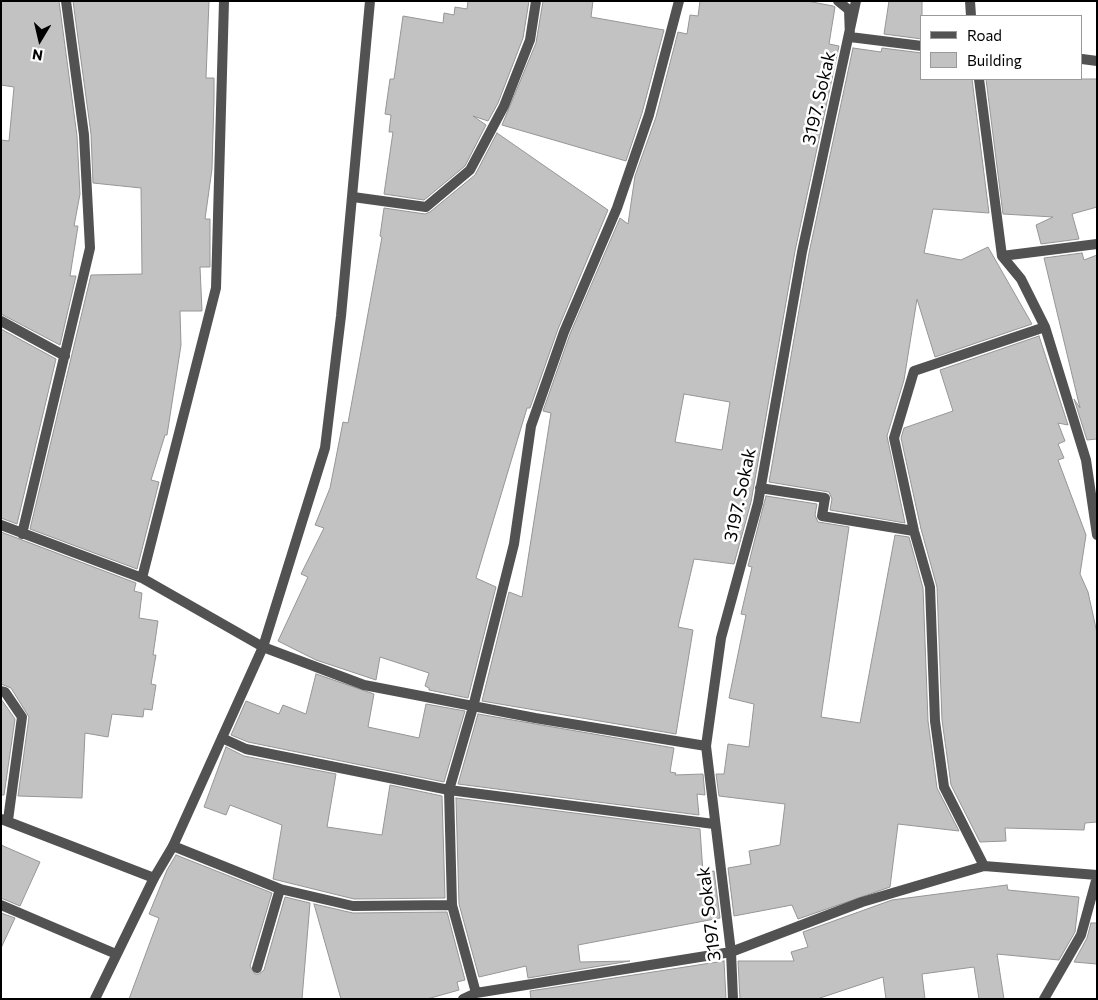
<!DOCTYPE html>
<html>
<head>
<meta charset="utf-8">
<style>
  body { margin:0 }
  #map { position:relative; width:1098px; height:1000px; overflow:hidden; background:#fff; font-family:Commissioner,sans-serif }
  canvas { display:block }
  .frame { position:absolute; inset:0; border:2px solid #000; pointer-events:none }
  .legend { position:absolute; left:920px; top:15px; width:162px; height:65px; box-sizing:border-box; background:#fff; border:1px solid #999; margin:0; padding:6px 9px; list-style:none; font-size:15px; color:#000 }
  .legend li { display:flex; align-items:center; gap:10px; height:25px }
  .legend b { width:25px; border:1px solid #999 }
  .north { position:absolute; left:15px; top:15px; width:50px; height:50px; -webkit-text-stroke:4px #fff; paint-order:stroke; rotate:189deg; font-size:14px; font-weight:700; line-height:20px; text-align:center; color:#000 }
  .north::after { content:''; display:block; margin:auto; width:18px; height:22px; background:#000; clip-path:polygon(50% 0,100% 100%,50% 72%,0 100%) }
</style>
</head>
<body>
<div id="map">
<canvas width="1098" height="1000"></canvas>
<div class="frame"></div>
<ul class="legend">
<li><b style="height:6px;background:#525252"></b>Road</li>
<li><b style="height:14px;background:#c2c2c2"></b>Building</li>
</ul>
<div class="north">N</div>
</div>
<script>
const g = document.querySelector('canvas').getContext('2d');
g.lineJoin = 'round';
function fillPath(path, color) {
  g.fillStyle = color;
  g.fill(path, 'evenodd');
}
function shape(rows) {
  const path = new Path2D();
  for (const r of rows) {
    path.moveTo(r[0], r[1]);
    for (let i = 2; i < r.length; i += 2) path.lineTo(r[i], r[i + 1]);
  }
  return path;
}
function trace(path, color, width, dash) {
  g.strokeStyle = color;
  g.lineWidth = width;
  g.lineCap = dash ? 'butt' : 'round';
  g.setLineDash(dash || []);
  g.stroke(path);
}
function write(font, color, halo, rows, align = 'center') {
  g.font = font + ' Commissioner,sans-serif';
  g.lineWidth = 5;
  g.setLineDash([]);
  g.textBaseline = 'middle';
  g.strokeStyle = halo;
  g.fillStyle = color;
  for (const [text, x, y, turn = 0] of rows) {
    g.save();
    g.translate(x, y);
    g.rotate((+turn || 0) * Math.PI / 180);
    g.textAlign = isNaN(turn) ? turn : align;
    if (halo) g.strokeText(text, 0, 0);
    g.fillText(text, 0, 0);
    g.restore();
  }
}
const building = shape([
  [1,1,59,1,77,136,80,194,74,226,78,226,70,276,76,276,60,345,1,314,1,140,9,141,14,87,1,85,1,1],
  [73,1,209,1,206,78,214,78,214,99,212,169,205,219,210,219,210,267,200,267,202,311,180,311,181,345,167,435,165,435,151,480,159,482,137,569,30,529,91,275,142,274,141,188,93,183,91,134,73,1],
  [468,1,529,1,523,38,498,103,488,121,473,116,486,125,465,166,424,200,384,194,393,132,389,132,391,115,385,114,390,79,394,79,403,16,443,23,444,13,454,15,455,7,467,9,468,1],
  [543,1,593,1,591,17,664,30,642,113,626,161,502,125,536,43,543,1],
  [700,1,807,1,833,6,835,7,829,44,839,46,795,251,751,502,734,564,694,559,678,627,693,630,676,734,482,701,509,592,522,597,551,413,543,411,570,334,620,218,628,224,635,176,656,117,678,32,687,34,690,15,698,16,700,1],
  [684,394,730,402,722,450,675,442,684,394],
  [889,1,922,1,922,39,884,34,889,1],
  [853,48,881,52,882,48,922,53,922,79,972,79,989,213,933,209,924,253,961,260,988,247,1032,324,935,357,917,299,904,380,887,436,905,523,830,510,832,499,829,492,769,482,809,253,853,48],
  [986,79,1097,79,1097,207,1072,214,1079,239,1041,244,1036,225,1053,217,1003,214,986,79],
  [497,133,608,210,558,329,530,408,527,408,476,578,496,587,468,698,429,690,429,688,425,686,429,673,380,657,376,680,316,660,278,641,308,577,301,574,324,528,315,525,330,488,343,422,348,423,382,237,380,236,384,208,425,214,430,212,475,175,497,133],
  [1082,253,1084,260,1097,255,1097,439,1087,440,1074,399,1080,408,1044,258,1082,253],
  [1,329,56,359,17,524,1,518,1,329],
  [1039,336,1068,425,1058,423,1065,441,1058,444,1064,458,1058,460,1086,535,1080,574,1088,592,1097,633,1097,822,1085,823,1084,830,1005,828,1006,841,980,842,951,785,942,720,937,587,921,529,901,438,904,428,953,411,940,370,1039,336],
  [766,496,817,504,815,515,818,522,849,527,821,717,860,723,895,535,909,537,923,588,928,721,937,788,959,831,898,824,890,887,798,919,792,905,734,916,728,868,751,864,749,851,780,845,785,804,719,796,716,774,724,774,728,744,749,747,754,704,729,698,746,615,741,614,752,567,748,566,766,496],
  [1,532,136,583,134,591,142,593,139,618,158,621,153,655,156,655,151,684,156,685,152,710,144,709,143,717,112,714,108,737,85,733,82,798,18,796,29,717,11,688,1,684,1,532],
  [316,674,374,694,368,727,419,738,426,704,465,711,444,782,248,742,231,735,246,701,279,714,283,705,306,714,316,674],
  [1,699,15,719,4,795,1,795,1,699],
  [478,714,674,748,670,772,676,773,675,775,703,774,705,795,697,794,699,815,458,784,478,714],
  [226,747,244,756,336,774,327,827,382,835,390,785,442,796,445,898,354,899,273,879,282,825,230,805,226,815,204,807,226,747],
  [456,798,700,829,703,873,714,871,720,918,578,945,580,962,630,961,528,978,526,966,479,977,459,904,456,798],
  [1,845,40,862,20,906,1,898,1,845],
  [176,855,272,893,250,966,255,974,259,974,264,970,285,897,310,903,302,999,129,999,159,918,149,914,167,870,176,855],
  [1007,885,1008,890,1079,897,1075,932,1059,960,997,954,1004,999,979,999,974,967,922,974,925,999,886,999,883,977,817,999,740,999,738,961,794,961,791,952,808,947,803,932,892,900,1007,885],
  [314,904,353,913,447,912,465,980,457,982,459,990,427,999,341,999,314,904],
  [1,913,15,918,1,948,1,913],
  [1091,923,1097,923,1097,964,1074,962,1087,938,1091,923],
  [724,961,726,999,531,999,530,991,724,961]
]);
fillPath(building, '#c2c2c2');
trace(building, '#969696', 1);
trace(shape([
  [838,1,849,10,850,37,922,46],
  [970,1,971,16],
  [1082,59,1097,61],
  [979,79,1002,256,1021,279,1045,327,1086,460,1097,535],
  [353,197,426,207,470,170,504,106,530,40,536,1],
  [1002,256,1097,244],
  [1,321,65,356],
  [760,488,825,498,822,516,914,531],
  [1,525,142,578,263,647,364,685,535,718,706,746],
  [22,534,90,248,84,135,66,1],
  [142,578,216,288,224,1],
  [1,691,5,692,22,717,8,820],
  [222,738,246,749,449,790,714,824],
  [1,819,154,878],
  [173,846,280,889,353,906,452,905],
  [984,866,944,787,935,721,930,587,914,531,894,438,914,371,1045,327],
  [1,905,116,954],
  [257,968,280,889],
  [476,993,452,905,449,790,473,707,514,544,531,426,564,332,617,208,649,115,679,1],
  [463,999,476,993,731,952,862,902,984,866,1097,875],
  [733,999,731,952,706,746,721,638,758,503,802,252,856,1],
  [1044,999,1081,935,1097,877]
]), '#525252', 10);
trace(shape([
  [95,999,154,878,173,846,263,647,325,448,341,316,370,1]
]), '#525252', 10);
write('18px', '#000', '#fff', [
  ["3197. Sokak",819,98,-77],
  ["3197. Sokak",740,495,-78],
  ["3197. Sokak",709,914,-97]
]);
</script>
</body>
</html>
